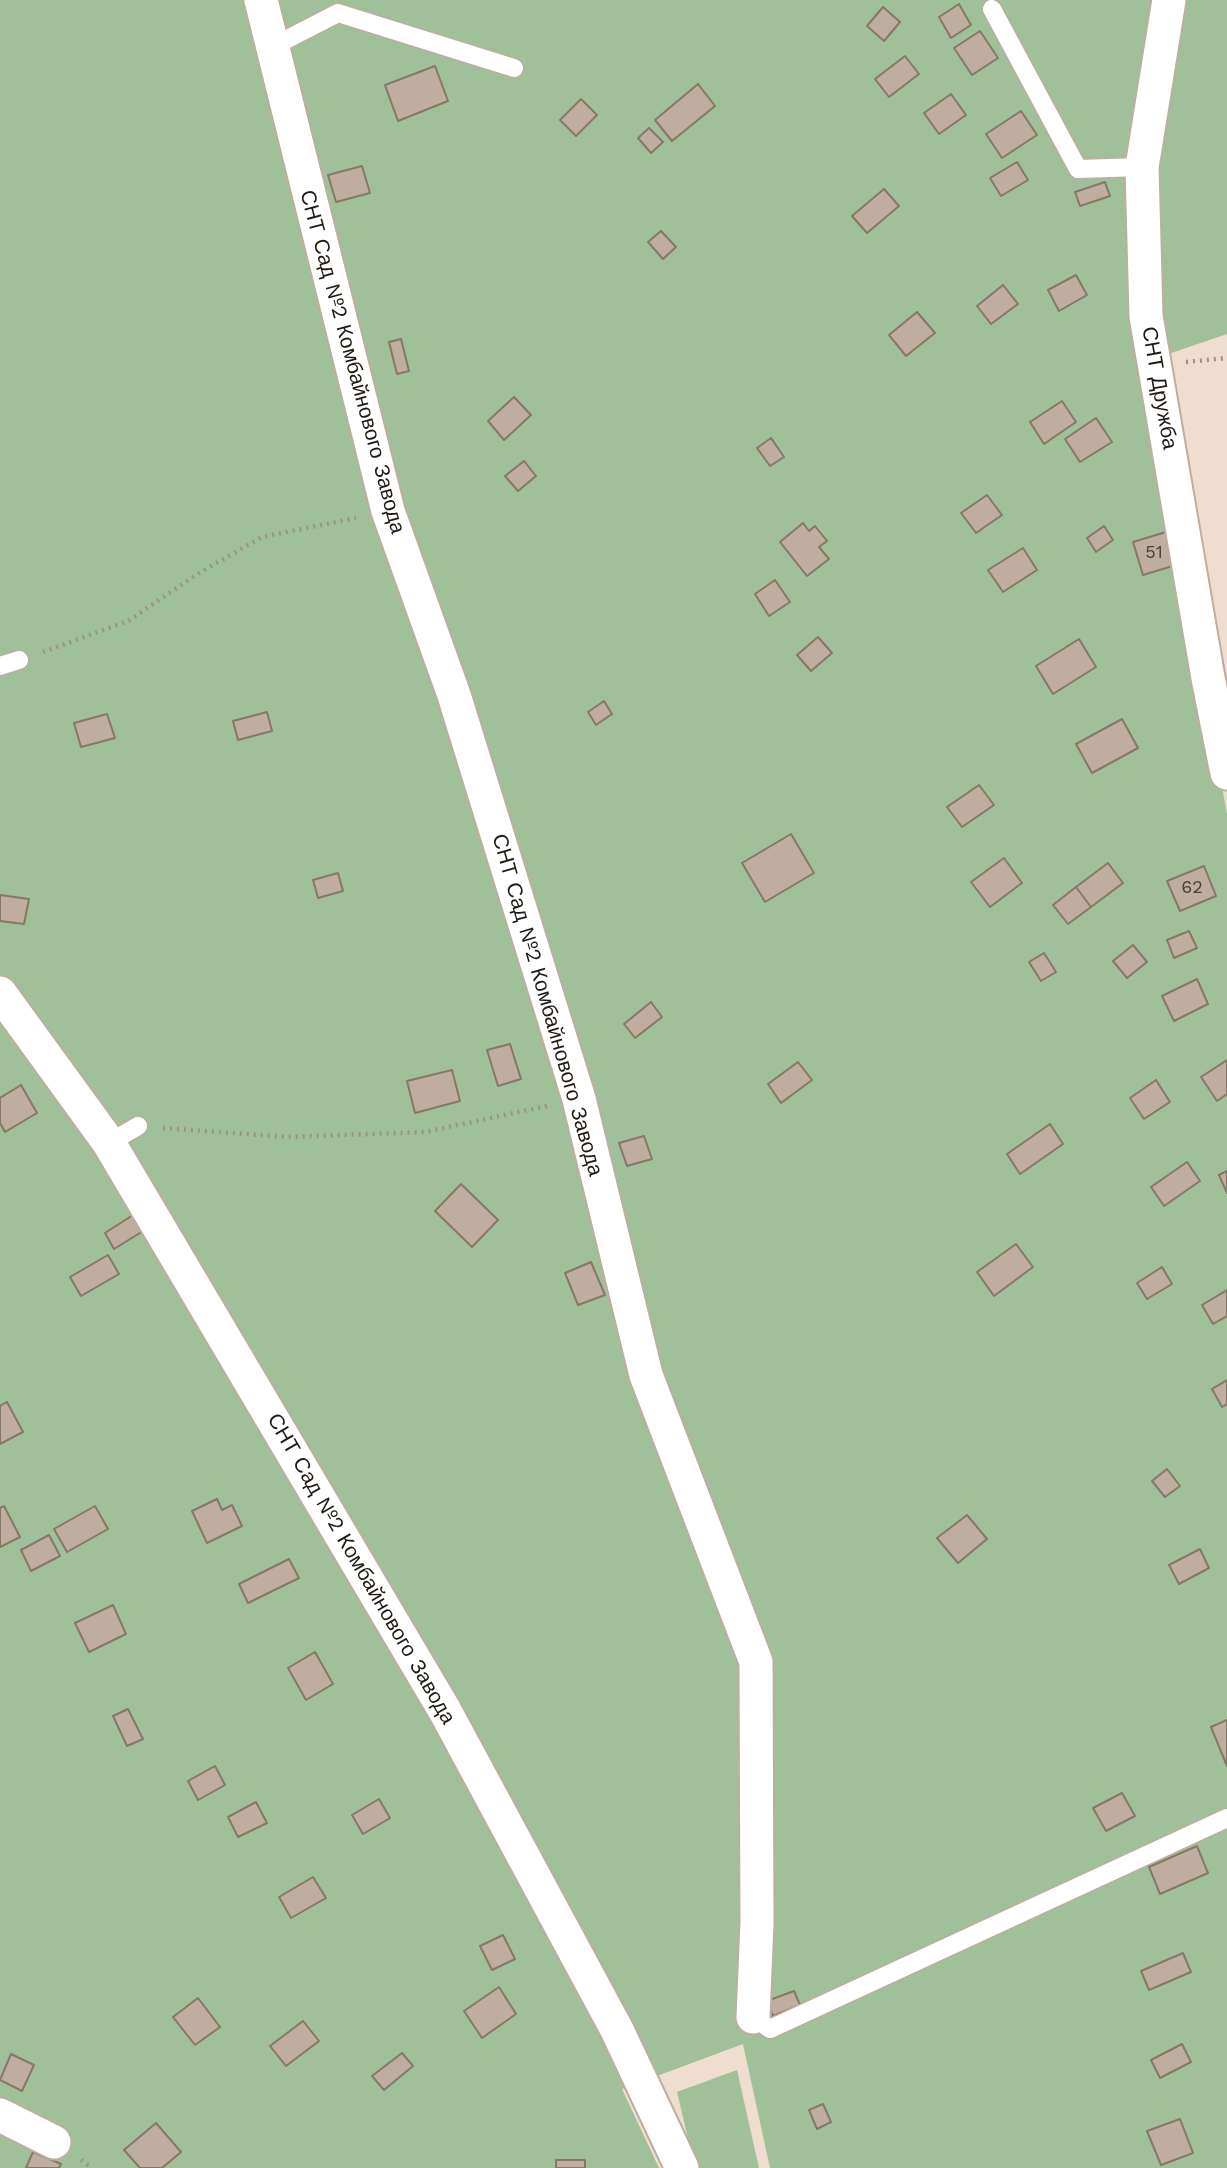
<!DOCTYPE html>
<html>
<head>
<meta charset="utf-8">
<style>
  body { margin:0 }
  canvas { display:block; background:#efddcf }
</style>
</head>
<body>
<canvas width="1227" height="2168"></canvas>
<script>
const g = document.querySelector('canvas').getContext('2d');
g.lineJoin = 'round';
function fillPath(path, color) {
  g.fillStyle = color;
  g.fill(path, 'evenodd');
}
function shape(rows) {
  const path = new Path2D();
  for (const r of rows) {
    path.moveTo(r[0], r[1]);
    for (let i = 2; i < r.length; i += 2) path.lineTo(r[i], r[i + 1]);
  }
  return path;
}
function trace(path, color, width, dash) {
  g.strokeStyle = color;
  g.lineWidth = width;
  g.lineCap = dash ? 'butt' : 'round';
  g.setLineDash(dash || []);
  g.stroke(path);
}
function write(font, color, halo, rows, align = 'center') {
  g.font = font + ' "Work Sans",sans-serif';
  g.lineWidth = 5;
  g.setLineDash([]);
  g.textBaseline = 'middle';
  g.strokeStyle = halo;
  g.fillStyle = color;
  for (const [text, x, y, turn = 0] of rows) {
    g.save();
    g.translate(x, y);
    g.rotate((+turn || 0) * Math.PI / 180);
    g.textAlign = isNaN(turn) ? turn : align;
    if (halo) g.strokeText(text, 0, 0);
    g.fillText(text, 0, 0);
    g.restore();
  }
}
fillPath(shape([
  [0,0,1227,0,1227,334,1145,362,1227,814,1227,2168,770,2168,743,2044,622,2089,659,2168,0,2168],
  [737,2070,759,2168,695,2168,677,2092]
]), '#9fc098');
const building = shape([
  [959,4,971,25,951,38,939,17,959,4],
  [883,7,900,22,884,41,867,26,883,7],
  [980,31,998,58,972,75,954,48,980,31],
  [905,56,919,74,889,97,875,79,905,56],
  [435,66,448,101,398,121,385,85,435,66],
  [698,84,715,106,672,141,655,120,698,84],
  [951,94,966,115,939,134,924,113,951,94],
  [581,99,597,115,576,136,560,120,581,99],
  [1021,111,1037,135,1002,158,986,134,1021,111],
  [649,128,663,142,651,153,638,138,649,128],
  [1017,162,1028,180,1001,196,990,178,1017,162],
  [362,166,370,193,336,202,328,175,362,166],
  [1105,182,1110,196,1080,206,1075,192,1105,182],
  [884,189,899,206,867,233,852,216,884,189],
  [661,231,676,247,663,259,648,242,661,231],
  [1076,275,1087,295,1059,311,1048,290,1076,275],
  [1003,285,1018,304,991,324,977,306,1003,285],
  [917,312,935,333,906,356,889,335,917,312],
  [401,339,409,371,397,374,389,342,401,339],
  [514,397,531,415,504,440,488,421,514,397],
  [1062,401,1076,422,1044,444,1030,422,1062,401],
  [1096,418,1112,442,1080,462,1065,439,1096,418],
  [771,438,784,457,770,466,757,448,771,438],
  [524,461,536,476,518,491,505,476,524,461],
  [987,495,1002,515,976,533,961,513,987,495],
  [803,523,809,531,815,526,827,541,819,547,829,559,807,576,780,542,803,523],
  [1104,526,1113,540,1096,552,1087,538,1104,526],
  [1166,532,1176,565,1143,575,1133,542,1166,532],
  [1023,548,1037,570,1003,592,988,570,1023,548],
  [775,580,790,602,769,616,755,594,775,580],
  [818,637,832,653,811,671,797,655,818,637],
  [1079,639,1096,667,1053,694,1036,666,1079,639],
  [604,701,612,714,596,725,588,712,604,701],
  [267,712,272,731,238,740,233,721,267,712],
  [107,714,115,738,81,747,74,723,107,714],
  [1122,719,1138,748,1092,773,1076,744,1122,719],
  [979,785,994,805,962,827,947,807,979,785],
  [791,834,814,873,765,902,742,863,791,834],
  [1004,858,1022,883,990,907,971,882,1004,858],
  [1108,863,1123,883,1091,907,1076,887,1108,863],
  [1204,866,1216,896,1180,911,1167,881,1204,866],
  [338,873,343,891,318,898,313,880,338,873],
  [1076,887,1091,907,1068,924,1053,905,1076,887],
  [0,895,29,899,24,924,0,921,0,895],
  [1189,931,1197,948,1174,958,1167,940,1189,931],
  [1133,945,1147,962,1127,978,1113,961,1133,945],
  [1044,953,1056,972,1041,981,1029,962,1044,953],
  [1197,979,1208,1004,1174,1021,1162,996,1197,979],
  [651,1002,662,1017,635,1038,624,1024,651,1002],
  [510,1044,521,1079,498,1086,487,1050,510,1044],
  [1227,1060,1227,1094,1217,1101,1201,1077,1227,1060],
  [798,1062,812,1080,781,1103,768,1084,798,1062],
  [452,1070,460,1101,415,1113,407,1081,452,1070],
  [1156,1080,1170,1102,1144,1119,1130,1098,1156,1080],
  [21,1085,37,1113,5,1132,0,1123,0,1098,21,1085],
  [1050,1124,1063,1144,1020,1174,1007,1154,1050,1124],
  [644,1136,652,1159,627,1166,619,1143,644,1136],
  [1187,1162,1200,1181,1164,1206,1151,1187,1187,1162],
  [1227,1171,1227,1193,1219,1175,1227,1171],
  [461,1184,498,1220,472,1247,435,1211,461,1184],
  [133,1215,143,1231,114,1249,105,1233,133,1215],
  [1016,1244,1033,1267,994,1296,977,1272,1016,1244],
  [108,1255,119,1274,81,1296,70,1277,108,1255],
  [591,1262,605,1295,578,1305,565,1273,591,1262],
  [1162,1267,1172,1284,1147,1299,1137,1283,1162,1267],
  [1227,1290,1227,1316,1213,1324,1202,1305,1227,1290],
  [1227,1380,1227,1404,1222,1407,1212,1389,1227,1380],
  [7,1402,23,1432,0,1444,0,1406,7,1402],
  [1167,1469,1180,1486,1165,1497,1152,1481,1167,1469],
  [217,1499,222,1510,232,1505,242,1526,207,1543,192,1511,217,1499],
  [4,1506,20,1537,0,1547,0,1508,4,1506],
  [95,1506,108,1529,67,1552,54,1529,95,1506],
  [967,1515,987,1539,958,1563,937,1538,967,1515],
  [49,1535,60,1556,31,1571,21,1550,49,1535],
  [1200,1549,1209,1568,1179,1584,1169,1565,1200,1549],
  [289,1559,299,1578,248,1603,239,1584,289,1559],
  [113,1605,126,1634,89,1652,75,1623,113,1605],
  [315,1652,333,1684,306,1700,288,1668,315,1652],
  [128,1709,143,1739,127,1746,113,1716,128,1709],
  [1227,1720,1227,1766,1211,1727,1227,1720],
  [215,1766,225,1785,198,1800,188,1781,215,1766],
  [1122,1793,1135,1816,1106,1831,1093,1808,1122,1793],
  [379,1799,390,1818,363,1834,352,1815,379,1799],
  [256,1802,267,1823,238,1837,228,1817,256,1802],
  [1197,1846,1208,1873,1160,1894,1149,1867,1197,1846],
  [313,1877,326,1898,291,1918,279,1897,313,1877],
  [503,1935,515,1959,492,1970,480,1946,503,1935],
  [1183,1953,1191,1972,1149,1990,1141,1971,1183,1953],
  [499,1987,516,2014,482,2038,464,2011,499,1987],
  [794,1991,800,2005,773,2016,767,2001,794,1991],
  [198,1998,220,2027,195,2045,173,2017,198,1998],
  [303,2021,319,2041,286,2066,270,2046,303,2021],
  [1182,2044,1191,2062,1160,2078,1151,2060,1182,2044],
  [402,2053,413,2066,384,2090,372,2076,402,2053],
  [11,2054,34,2065,22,2091,0,2080,11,2054],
  [823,2104,831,2122,817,2129,809,2110,823,2104],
  [1180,2119,1193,2153,1161,2165,1147,2131,1180,2119],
  [156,2123,181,2152,162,2168,140,2168,124,2150,156,2123],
  [33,2152,61,2164,59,2168,26,2168,33,2152],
  [556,2160,585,2160,585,2168,556,2168,556,2160]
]);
fillPath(building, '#bfaea0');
trace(building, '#87776a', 2);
const lane = shape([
  [992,9,1078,169,1142,167],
  [272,47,338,13,514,68],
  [0,666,19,660],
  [109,1143,138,1126],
  [753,2017,770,2029,1227,1818]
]);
const street = shape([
  [261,0,388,511,454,695,579,1099,646,1375,756,1662,757,1923,753,2017],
  [1169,0,1142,167,1146,316,1208,678,1227,773],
  [0,993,109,1143,445,1711,617,2030,682,2168],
  [0,2115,54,2142]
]);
trace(lane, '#beada0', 21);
trace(street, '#beada0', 37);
trace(shape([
  [1186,362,1227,358],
  [43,652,128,621,199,573,262,537,356,518],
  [163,1128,287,1137,425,1132,547,1106],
  [81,2160,92,2168]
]), '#9f9187', 4.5, [2, 5]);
trace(lane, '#fff', 18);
trace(street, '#fff', 33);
write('18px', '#483f38', null, [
  ["51",1154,553],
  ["62",1192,888]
]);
write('21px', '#201a15', '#fff', [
  ["СНТ Сад №2 Комбайнового Завода",352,362,75],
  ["СНТ Дружба",1159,388,80],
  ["СНТ Сад №2 Комбайнового Завода",547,1005,74],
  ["СНТ Сад №2 Комбайнового Завода",361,1569,60]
]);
</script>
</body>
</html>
